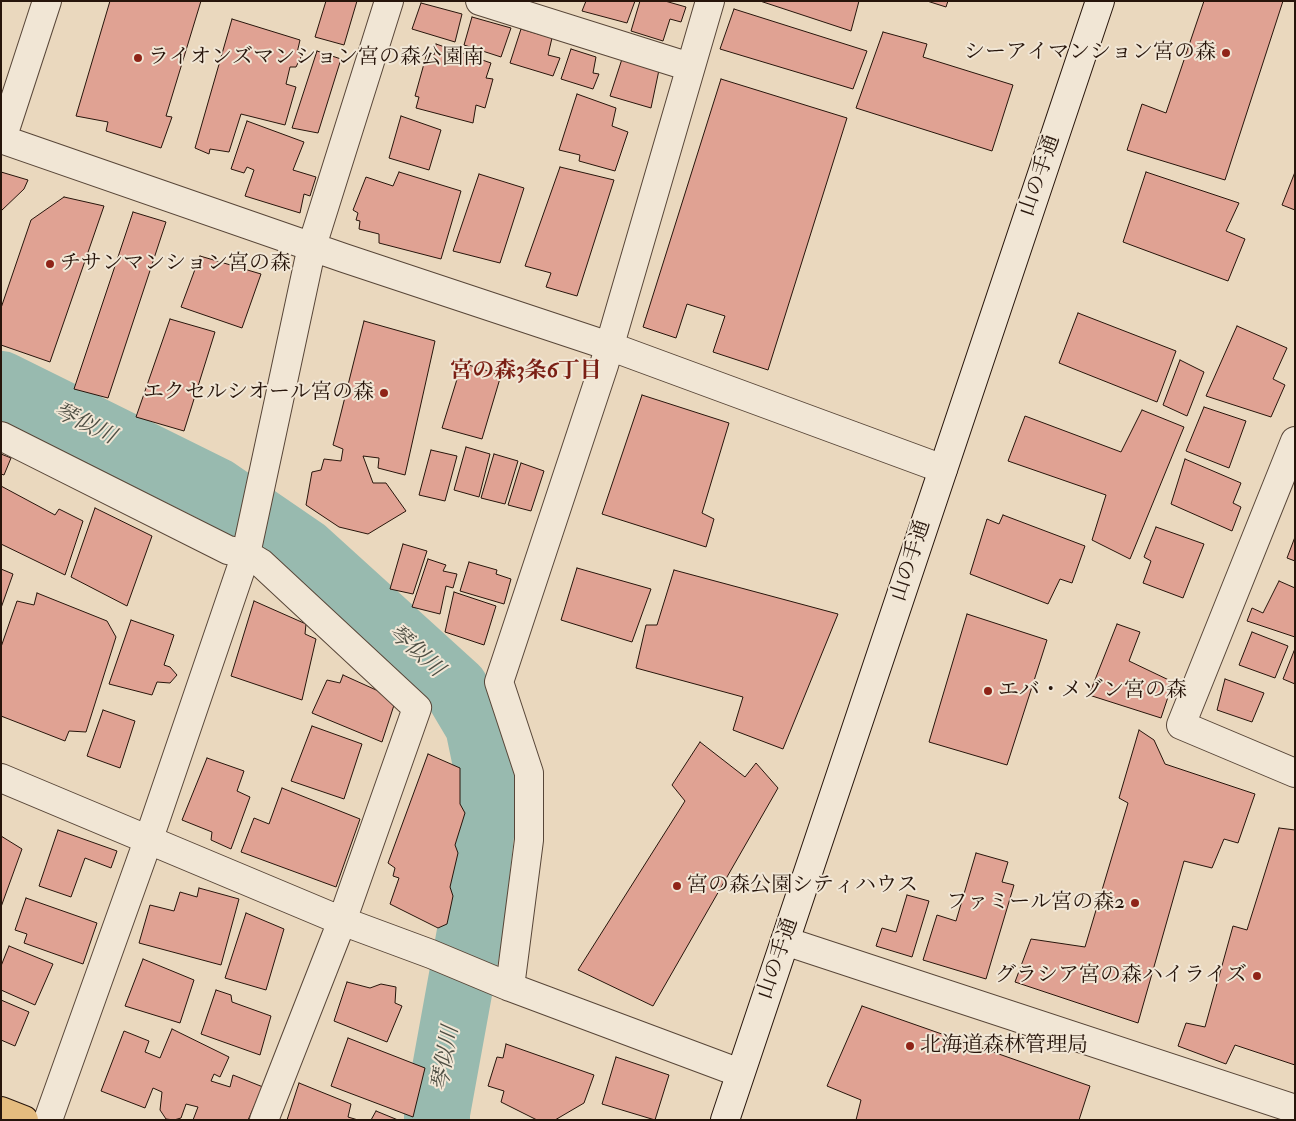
<!DOCTYPE html>
<html>
<head>
<meta charset="utf-8">
<style>
  body { margin:0 }
  #map { position:relative; width:1296px; height:1121px; overflow:hidden; background:#ead8be; font-family:"IM FELL Double Pica",serif }
  canvas { display:block }
  .frame { position:absolute; inset:0; border:2px solid #27150b; pointer-events:none }
</style>
</head>
<body>
<div id="map">
<canvas width="1296" height="1121"></canvas>
<div class="frame"></div>
</div>
<script>
const g = document.querySelector('canvas').getContext('2d');
g.lineJoin = 'round';
function shape(rows) {
  const path = new Path2D();
  for (const r of rows) {
    path.moveTo(r[0], r[1]);
    for (let i = 2; i < r.length; i += 2) path.lineTo(r[i], r[i + 1]);
  }
  return path;
}
function trace(path, color, width, dash) {
  g.strokeStyle = color;
  g.lineWidth = width;
  g.lineCap = dash ? 'butt' : 'round';
  g.setLineDash(dash || []);
  g.stroke(path);
}
function fillPath(path, color) {
  g.fillStyle = color;
  g.fill(path, 'evenodd');
}
function write(font, color, halo, rows, align = 'center') {
  g.font = font + ' "IM FELL Double Pica","Noto Serif JP",serif';
  g.lineWidth = 4;
  g.setLineDash([]);
  g.textBaseline = 'middle';
  g.strokeStyle = halo;
  g.fillStyle = color;
  for (const [text, x, y, turn = 0] of rows) {
    g.save();
    g.translate(x, y);
    g.rotate((+turn || 0) * Math.PI / 180);
    g.textAlign = isNaN(turn) ? turn : align;
    if (halo) g.strokeText(text, 0, 0);
    g.fillText(text, 0, 0);
    g.restore();
  }
}
trace(shape([
  [1,384,215,490,304,551,456,689,478,726,488,774,470,932,437,1113,437,1120]
]), '#98baaf', 66);
const building = shape([
  [110,1,201,1,166,116,172,117,161,148,106,131,108,122,76,116,110,1],
  [326,1,357,1,344,45,315,37,326,1],
  [586,1,635,1,627,23,582,11,586,1],
  [640,1,665,1,686,7,681,22,670,19,663,41,631,31,640,1],
  [760,1,859,1,851,31,760,1],
  [927,1,948,1,946,7,927,1],
  [1204,1,1283,1,1225,180,1127,150,1142,104,1166,113,1204,1],
  [421,3,462,14,455,42,412,29,421,3],
  [734,9,867,51,853,89,720,49,734,9],
  [472,17,511,28,501,57,464,45,472,17],
  [232,19,300,40,297,53,303,53,296,67,290,67,286,84,296,87,285,125,241,114,229,152,210,149,209,154,195,148,232,19],
  [521,29,552,38,548,55,560,58,553,76,510,63,521,29],
  [883,32,927,44,923,57,1013,85,992,151,856,108,883,32],
  [436,44,491,63,486,78,493,79,485,108,476,105,473,123,416,108,419,97,415,96,427,53,434,55,436,44],
  [571,49,596,57,593,73,599,74,593,89,561,79,571,49],
  [317,51,341,59,318,133,292,128,317,51],
  [622,59,659,70,651,108,610,96,622,59],
  [721,79,847,118,768,370,713,352,725,316,687,304,676,338,643,327,721,79],
  [577,94,616,108,612,126,628,132,615,171,579,161,580,155,559,150,577,94],
  [401,116,441,130,429,170,389,158,401,116],
  [247,121,304,142,293,170,316,177,310,196,304,194,300,213,245,196,254,170,247,167,244,173,231,169,247,121],
  [560,167,614,180,577,296,546,287,551,273,525,266,560,167],
  [1,172,28,180,24,189,1,211,1,172],
  [399,172,461,191,441,259,379,243,379,234,359,229,360,221,356,220,358,213,353,210,366,177,393,186,399,172],
  [1146,172,1239,203,1226,231,1245,239,1228,281,1123,242,1146,172],
  [1295,172,1295,210,1282,205,1295,172],
  [479,174,524,188,500,263,453,251,479,174],
  [64,197,104,206,50,362,1,345,1,308,31,220,64,197],
  [133,212,166,222,108,398,74,389,133,212],
  [200,256,261,274,242,328,181,307,200,256],
  [1078,313,1176,351,1157,402,1059,363,1078,313],
  [170,319,215,332,184,431,136,417,170,319],
  [364,321,435,341,405,475,378,468,379,458,363,456,373,483,386,483,406,511,368,534,339,527,306,505,312,472,321,470,324,459,341,461,343,449,333,445,364,321],
  [1237,326,1287,348,1273,379,1285,385,1271,417,1206,396,1237,326],
  [1180,360,1204,372,1187,416,1163,405,1180,360],
  [462,363,501,375,482,439,442,428,462,363],
  [642,395,729,423,702,513,714,519,706,547,602,514,642,395],
  [1204,407,1246,421,1229,468,1186,451,1204,407],
  [1142,410,1184,427,1130,559,1092,540,1106,495,1008,461,1025,416,1121,452,1142,410],
  [466,447,490,454,479,497,454,490,466,447],
  [431,450,457,456,445,501,419,495,431,450],
  [1,454,11,458,4,475,1,474,1,454],
  [494,454,518,461,505,504,481,498,494,454],
  [1185,459,1241,483,1233,503,1241,507,1232,531,1171,504,1185,459],
  [521,463,544,471,531,511,508,505,521,463],
  [1,486,55,515,59,509,83,521,65,575,1,544,1,486],
  [95,508,152,536,127,606,71,577,95,508],
  [1003,515,1085,546,1072,583,1060,579,1048,604,970,574,987,519,999,524,1003,515],
  [1156,527,1204,544,1183,598,1143,583,1151,561,1144,557,1156,527],
  [1295,537,1295,561,1287,558,1295,537],
  [403,544,427,551,413,594,390,589,403,544],
  [428,559,446,565,443,571,457,574,453,588,446,586,440,614,412,607,428,559],
  [469,562,497,570,496,574,511,579,504,604,460,591,469,562],
  [577,568,651,589,632,642,561,620,577,568],
  [1,569,13,574,1,608,1,569],
  [674,570,838,614,783,749,733,730,743,697,636,668,646,625,657,625,674,570],
  [1279,581,1295,588,1295,637,1247,621,1252,608,1263,613,1279,581],
  [454,592,496,606,484,645,445,632,454,592],
  [37,593,107,621,116,637,86,732,69,731,65,741,1,716,1,647,17,601,34,605,37,593],
  [254,601,306,624,305,634,316,639,302,700,231,676,254,601],
  [967,614,1047,640,1007,765,929,742,967,614],
  [131,620,174,635,164,665,170,667,177,675,170,683,157,682,152,695,109,684,131,620],
  [1117,624,1140,632,1129,661,1173,682,1161,718,1089,695,1117,624],
  [1252,632,1288,646,1275,678,1239,665,1252,632],
  [1294,651,1295,651,1295,684,1283,679,1294,651],
  [343,675,396,699,382,742,312,713,327,680,340,683,343,675],
  [1225,679,1264,693,1252,722,1217,710,1225,679],
  [103,710,135,721,120,768,87,756,103,710],
  [312,726,362,744,344,799,291,781,312,726],
  [1139,730,1154,740,1165,764,1255,794,1238,843,1224,839,1212,868,1184,861,1138,1023,1015,982,1031,939,1085,947,1128,803,1119,798,1139,730],
  [700,742,745,777,756,763,778,788,653,1006,578,970,685,801,672,785,700,742],
  [428,754,460,768,460,804,465,813,455,845,458,853,450,887,453,896,447,924,438,928,390,904,399,878,393,876,395,868,388,863,428,754],
  [207,758,244,771,237,791,250,797,231,849,211,840,212,832,182,820,207,758],
  [282,788,360,819,336,887,241,852,254,818,269,824,282,788],
  [1279,828,1295,830,1295,1065,1235,1045,1226,1064,1178,1046,1186,1023,1205,1027,1233,926,1247,930,1279,828],
  [58,830,117,851,111,868,85,858,71,897,39,886,58,830],
  [1,836,22,849,1,907,1,836],
  [976,853,1008,862,1002,882,1014,885,986,979,923,960,937,915,956,921,976,853],
  [199,888,239,899,221,965,139,943,150,905,174,911,180,892,197,897,199,888],
  [907,895,929,901,912,957,876,946,882,928,896,932,907,895],
  [26,898,97,923,83,964,24,943,27,934,15,930,26,898],
  [246,913,284,929,266,990,225,978,246,913],
  [9,946,53,964,35,1005,1,990,1,966,9,946],
  [143,959,194,980,180,1023,125,1006,143,959],
  [347,982,370,988,381,984,396,987,395,1003,402,1006,387,1042,334,1021,347,982],
  [216,990,231,995,232,1002,271,1016,260,1055,201,1034,216,990],
  [1,1000,29,1012,15,1046,1,1040,1,1000],
  [862,1006,1090,1086,1079,1120,856,1120,861,1100,827,1086,862,1006],
  [172,1029,229,1057,220,1077,214,1074,211,1081,230,1087,233,1075,263,1087,248,1120,193,1120,198,1107,186,1104,181,1118,174,1120,166,1119,160,1110,162,1092,153,1088,145,1108,101,1091,124,1031,149,1041,145,1052,160,1058,172,1029],
  [348,1038,425,1068,413,1117,331,1086,348,1038],
  [506,1044,594,1075,584,1103,555,1120,537,1120,501,1102,504,1091,488,1086,497,1057,503,1058,506,1044],
  [616,1057,669,1075,655,1120,602,1104,616,1057],
  [299,1083,351,1104,348,1117,358,1120,287,1120,299,1083],
  [376,1111,398,1120,371,1120,376,1111]
]);
fillPath(building, '#e0a293');
trace(building, '#27150b', 1);
const minor = shape([
  [480,1,690,67],
  [1,139,344,258,609,346,943,469],
  [2,139,47,1],
  [1,436,228,550,246,554,261,563,417,708,342,921,264,1120],
  [1295,441,1181,725,1295,773],
  [1,778,342,921,431,954,510,987,740,1073],
  [785,941,1295,1109],
  [510,987,529,840,529,773,499,682,604,365,710,1],
  [48,1120,155,821,246,554,312,246,389,1]
]);
const secondary = shape([
  [725,1120,1100,1]
]);
const primary = shape([
  [1,1111,24,1120]
]);
trace(minor, '#584638', 30);
trace(secondary, '#27150b', 30);
trace(primary, '#27150b', 30);
trace(minor, '#f1e6d5', 28);
trace(secondary, '#f1e6d5', 28);
trace(primary, '#e5bc7f', 28);
for (const [x, y, r, color] of [
  [1226,53,5,"#8f2418"],
  [138,58,5,"#8f2418"],
  [50,264,5,"#8f2418"],
  [384,393,5,"#8f2418"],
  [988,691,5,"#8f2418"],
  [677,886,5,"#8f2418"],
  [1135,903,5,"#8f2418"],
  [1257,976,5,"#8f2418"],
  [910,1046,5,"#8f2418"]
]) {
  const dot = new Path2D();
  dot.arc(x, y, r, 0, 2 * Math.PI);
  g.fillStyle = color;
  g.fill(dot);
  trace(dot, '#f1e6d5', 2);
}
write('21px', '#27150b', '#f1e6d5', [
  ["シーアイマンション宮の森",1216,53,"right"],
  ["ライオンズマンション宮の森公園南",148,58],
  ["チサンマンション宮の森",60,264],
  ["エクセルシオール宮の森",374,393,"right"],
  ["エバ・メゾン宮の森",998,691],
  ["宮の森公園シティハウス",687,886],
  ["ファミール宮の森2",1125,903,"right"],
  ["グラシア宮の森ハイライズ",1247,976,"right"],
  ["北海道森林管理局",920,1046]
], 'left');
write('21px', '#27150b', '#f1e6d5', [
  ["山の手通",1041,176,-71],
  ["山の手通",912,561,-72],
  ["山の手通",779,959,-71]
]);
write('bold 22px', '#7a1f14', '#f1e6d5', [
  ["宮の森3条6丁目",526,372]
]);
write('italic 22px', '#4f4f44', '#f1e6d5', [
  ["琴似川",84,425,26],
  ["琴似川",415,652,42],
  ["琴似川",447,1059,-80]
]);
</script>
</body>
</html>
